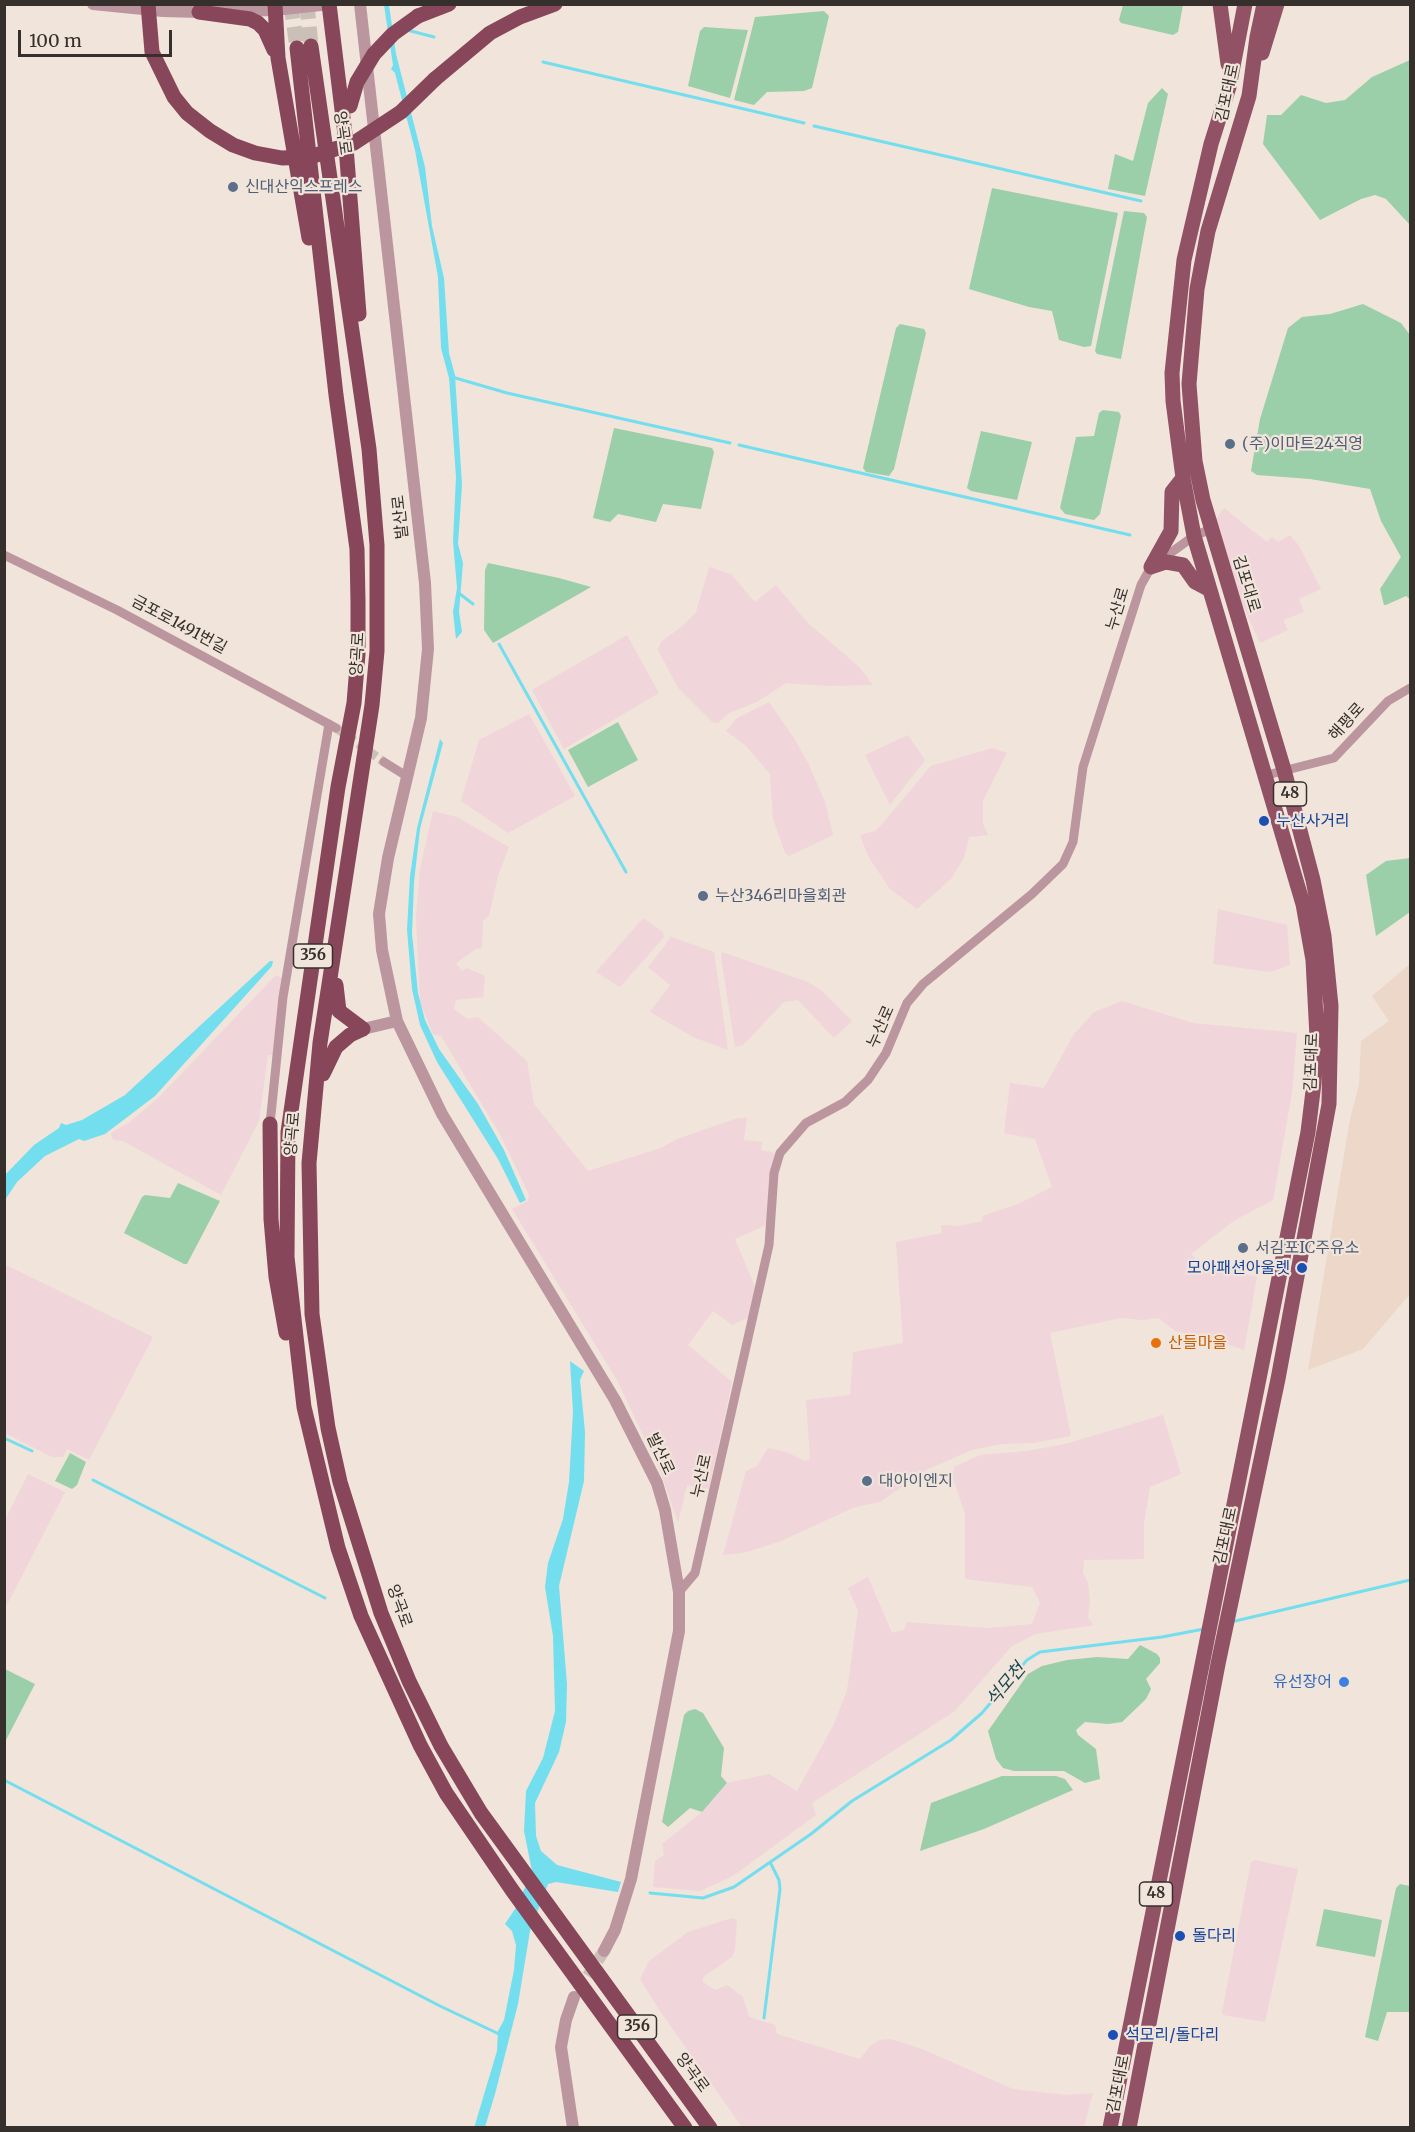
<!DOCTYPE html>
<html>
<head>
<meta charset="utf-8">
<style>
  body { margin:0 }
  #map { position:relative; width:1415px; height:2132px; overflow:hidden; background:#f1e4da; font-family:Merriweather,serif }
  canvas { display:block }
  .frame { position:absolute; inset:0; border:6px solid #35302c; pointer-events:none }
  .scale { position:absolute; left:18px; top:30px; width:154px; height:27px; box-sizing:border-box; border:3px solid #35302c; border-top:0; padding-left:8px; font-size:18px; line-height:21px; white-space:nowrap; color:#35302c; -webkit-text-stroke:4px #f1e4da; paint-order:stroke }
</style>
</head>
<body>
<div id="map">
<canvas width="1415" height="2132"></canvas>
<div class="frame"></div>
<div class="scale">100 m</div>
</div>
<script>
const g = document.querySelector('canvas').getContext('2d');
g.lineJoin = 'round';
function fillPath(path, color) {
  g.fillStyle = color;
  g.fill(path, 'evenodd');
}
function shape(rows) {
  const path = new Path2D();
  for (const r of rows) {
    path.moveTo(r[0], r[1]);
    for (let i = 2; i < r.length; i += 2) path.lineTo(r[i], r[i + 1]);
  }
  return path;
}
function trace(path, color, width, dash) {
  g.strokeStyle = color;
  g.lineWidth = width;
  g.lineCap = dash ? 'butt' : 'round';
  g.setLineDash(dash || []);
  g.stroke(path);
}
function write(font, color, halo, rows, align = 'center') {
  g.font = font + ' Merriweather,"Noto Sans KR",serif';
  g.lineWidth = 4.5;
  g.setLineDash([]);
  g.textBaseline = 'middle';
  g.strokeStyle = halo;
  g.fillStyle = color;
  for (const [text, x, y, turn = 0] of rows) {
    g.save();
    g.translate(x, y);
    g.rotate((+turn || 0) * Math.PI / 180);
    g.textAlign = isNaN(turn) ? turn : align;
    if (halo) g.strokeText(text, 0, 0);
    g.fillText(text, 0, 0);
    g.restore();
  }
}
fillPath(shape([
  [1410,964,1410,1294,1363,1349,1308,1370,1350,1119,1359,1085,1361,1041,1389,1021,1372,996]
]), '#ecd7c9');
fillPath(shape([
  [1224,508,1267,542,1272,537,1278,542,1290,535,1299,546,1321,589,1299,599,1304,612,1283,620,1288,630,1260,643,1225,565,1215,520],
  [709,567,731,574,755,602,776,585,806,621,859,667,873,685,826,686,786,683,757,702,729,713,718,723,712,722,678,688,658,650,661,642,685,624,696,612],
  [627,635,659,693,564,749,532,690],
  [769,702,794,738,809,765,825,802,833,835,789,856,785,853,773,819,770,774,745,745,726,731,737,718],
  [529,714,575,796,508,833,461,801,479,740],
  [908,735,925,760,890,805,865,755],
  [992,748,1007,753,983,801,983,823,988,835,969,837,964,858,951,879,917,909,890,889,868,856,860,835,875,831,881,825,931,766],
  [433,811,457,817,509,847,498,876,489,916,483,921,482,948,476,949,456,963,462,971,467,968,485,976,483,997,456,1000,454,1009,467,1019,478,1017,527,1061,534,1104,588,1171,661,1148,677,1139,738,1118,747,1118,744,1140,762,1142,761,1150,775,1153,768,1183,767,1222,762,1227,735,1239,755,1287,749,1317,732,1325,713,1311,688,1345,732,1382,709,1489,687,1485,678,1523,660,1471,617,1380,512,1209,528,1201,529,1195,501,1136,441,1036,433,1034,420,1002,416,918,420,869],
  [1218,909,1287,925,1290,965,1270,972,1213,964],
  [643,918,663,932,664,937,620,987,596,972],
  [671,937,714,952,728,1050,693,1037,650,1012,670,985,648,967],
  [722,952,808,982,822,991,852,1021,834,1038,798,1000,784,1002,743,1045,735,1047,721,957],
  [276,975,282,978,273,1055,268,1055,259,1121,221,1195,123,1141,113,1140,111,1133,130,1122,160,1096],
  [1122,1001,1193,1023,1297,1033,1292,1093,1273,1200,1235,1220,1191,1254,1197,1260,1257,1277,1244,1350,1210,1338,1175,1331,1159,1318,1142,1320,1121,1318,1050,1333,1071,1436,1033,1443,1001,1444,972,1450,926,1470,880,1502,855,1507,781,1541,743,1553,723,1555,746,1471,757,1466,768,1448,786,1452,805,1461,810,1459,806,1400,850,1395,853,1352,903,1343,896,1242,942,1233,941,1225,958,1226,983,1221,982,1216,1018,1204,1052,1187,1035,1139,1004,1133,1010,1083,1044,1088,1074,1034,1094,1012],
  [4,1264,153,1337,89,1460,67,1449,63,1457,52,1457,5,1433],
  [1163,1415,1181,1474,1150,1487,1144,1523,1144,1559,1084,1560,1083,1573,1088,1583,1090,1601,1088,1618,1094,1625,1035,1634,1011,1647,955,1711,812,1803,816,1815,733,1876,700,1891,653,1887,655,1861,664,1855,662,1844,702,1812,727,1783,769,1774,797,1791,833,1726,847,1691,858,1611,848,1588,868,1577,892,1633,904,1630,907,1622,988,1628,1032,1624,1040,1603,1032,1587,965,1579,965,1514,953,1478,954,1467,980,1455,1027,1451,1065,1444],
  [28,1474,65,1492,7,1605,4,1604,5,1520],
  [1255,1860,1298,1869,1265,2022,1223,2015,1222,2012,1251,1862],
  [732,1918,737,1920,735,1950,732,1957,703,1977,703,1982,715,1990,727,1985,743,1997,749,2017,775,2025,777,2034,860,2059,871,2045,880,2040,891,2039,922,2049,1013,2089,1066,2095,1093,2093,1084,2127,742,2127,660,2011,640,1979,649,1961,688,1932]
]), '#f0d5da');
fillPath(shape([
  [1123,5,1183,5,1178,32,1173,35,1121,23,1119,20],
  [824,11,829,16,812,88,804,91,767,92,754,105,734,100,755,17],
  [704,27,748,30,730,98,688,86,700,31],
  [1410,60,1410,225,1386,199,1375,195,1361,199,1320,220,1263,144,1267,115,1281,115,1301,95,1326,103,1345,100,1372,77],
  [1162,88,1168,94,1145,196,1108,189,1115,154,1133,161,1148,103],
  [992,188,1118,213,1091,346,1084,347,1059,340,1052,311,1029,307,969,289],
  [1124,211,1144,213,1147,217,1121,359,1097,354,1095,351],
  [1363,304,1401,323,1410,335,1410,599,1406,596,1386,605,1384,605,1380,589,1401,557,1381,521,1370,489,1310,479,1257,475,1251,471,1260,419,1288,328,1302,317,1330,314],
  [900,324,924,329,926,333,894,469,889,476,866,472,863,468,896,328],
  [1103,410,1119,412,1121,416,1100,514,1094,520,1065,514,1060,508,1076,437,1094,436,1099,413],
  [614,428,712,448,714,452,701,509,663,504,656,522,618,514,610,522,593,518],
  [981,431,1032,442,1017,500,971,491,967,488],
  [488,563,559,578,591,587,493,643,484,630,485,570],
  [618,722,638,760,588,787,568,750],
  [1410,858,1410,912,1376,936,1366,875,1386,861],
  [178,1183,220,1201,187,1264,184,1264,124,1233,142,1197,145,1195,170,1198],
  [70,1453,86,1462,77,1485,72,1489,55,1481],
  [1140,1645,1157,1654,1160,1658,1160,1663,1146,1679,1151,1689,1146,1699,1122,1722,1108,1724,1085,1722,1076,1730,1078,1735,1096,1749,1100,1779,1085,1783,1064,1771,1014,1771,1003,1768,996,1759,988,1731,1028,1674,1042,1666,1067,1660,1097,1657,1128,1659],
  [5,1669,35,1684,5,1742],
  [695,1709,703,1713,724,1748,721,1776,727,1783,702,1812,690,1808,668,1827,662,1822,684,1715,688,1711],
  [1002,1776,1056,1776,1065,1779,1073,1790,984,1829,920,1851,931,1803],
  [1400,1884,1410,1886,1410,2012,1387,2012,1378,2041,1365,2037,1396,1888],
  [1324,1909,1382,1920,1375,1957,1316,1946]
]), '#9bcfa9');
fillPath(shape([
  [384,5,389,5,396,54,425,167,432,226,444,278,449,353,455,375,462,485,458,544,463,563,459,612,462,632,456,639,453,612,457,588,453,541,456,477,449,378,441,348,438,277,415,150,395,73,391,69,393,65],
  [440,739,443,743,420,829,414,882,412,934,418,993,425,1020,439,1049,478,1104,504,1150,526,1200,520,1203,498,1159,437,1062,420,1025,412,989,407,930,410,876,417,828],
  [270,961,273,961,272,966,155,1096,105,1134,84,1141,79,1139,45,1156,17,1182,5,1200,5,1175,34,1145,59,1128,61,1123,66,1125,82,1120,125,1095],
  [570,1361,584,1371,580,1380,585,1432,584,1481,559,1586,567,1684,566,1722,559,1752,535,1803,536,1836,541,1851,557,1865,621,1882,618,1892,556,1882,548,1884,530,1931,518,2004,495,2094,485,2127,474,2128,497,2051,498,2031,504,2020,514,1970,516,1945,512,1931,505,1924,517,1906,532,1871,524,1831,526,1791,543,1758,555,1711,553,1636,545,1587,548,1563,563,1519,569,1482,573,1412]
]), '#73deee');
trace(shape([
  [407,30,434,37],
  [543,62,804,123],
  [814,126,1141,201],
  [452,377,507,393,730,443],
  [739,445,1130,535],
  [460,594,473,604],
  [499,644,626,872],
  [4,1438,32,1451],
  [93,1480,325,1598],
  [1231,1622,1410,1580],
  [4,1780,440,2006,499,2034],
  [650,1893,703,1898,734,1887,811,1834,852,1801,951,1740,982,1713,1027,1660,1040,1652,1162,1637,1204,1629],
  [764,2018,780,1889,779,1880,771,1864]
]), '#73deee', 3);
trace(shape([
  [336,728,384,762]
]), '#cbc0b7', 9, [9, 4.5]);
trace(shape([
  [578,1991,604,1951]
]), '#cbc0b7', 12, [12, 6]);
trace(shape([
  [291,4,297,48],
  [307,4,311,46]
]), '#cbc0b7', 15, [15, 8]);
trace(shape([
  [4,555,117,610,336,728],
  [384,762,408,777],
  [1267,775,1334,758,1388,701,1410,688],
  [270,1124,283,997,329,724],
  [679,1592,695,1573,769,1245,774,1173,780,1153,806,1123,845,1102,868,1080,886,1053,907,1003,923,984,1032,894,1063,864,1073,842,1083,767,1141,585,1151,567,1194,536,1211,529]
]), '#bb969f', 9);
trace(shape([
  [93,4,163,11,199,12,275,10,330,4],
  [360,4,425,583,428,649,421,718,388,858,379,914,382,950,397,1021,363,1029],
  [397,1021,442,1114,615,1400,657,1483,665,1510,679,1592,679,1631,631,1879,615,1930,604,1951],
  [573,2128,561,2047,566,2020,574,1997]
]), '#bb969f', 12);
trace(shape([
  [1220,4,1228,64],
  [1262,53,1277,4],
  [1151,567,1171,531,1172,492,1183,478],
  [1151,567,1166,562,1183,565,1195,582,1210,590],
  [1110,2128,1308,1132,1314,1083,1317,1037,1313,960,1303,904,1194,536,1183,478,1173,401,1172,373,1184,260,1211,144,1229,87,1245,4],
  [1129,2128,1218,1664,1278,1379,1329,1104,1331,1006,1324,936,1313,880,1284,770,1203,500,1195,461,1189,384,1197,289,1208,231,1249,96,1257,37,1264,4]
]), '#905264', 15);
trace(shape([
  [275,4,278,58,309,238],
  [329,4,345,134,359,314],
  [199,12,250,19,258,23,265,30,274,50],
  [418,16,449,4],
  [311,46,369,449,377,545,377,651,372,705,320,1043,309,1163,312,1314,328,1428,340,1482,381,1613,409,1681,441,1746,481,1813,710,2128],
  [297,48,336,395,357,549,358,602,358,654,354,703,338,787,288,1132,287,1257,304,1407,338,1548,361,1616,420,1745,446,1793,512,1890,685,2128],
  [435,79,490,33,520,17,555,4],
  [336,985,339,1011,363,1029],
  [323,1074,336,1047,350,1035,363,1029],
  [270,1124,271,1219,276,1277,286,1333]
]), '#88465a', 15);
trace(shape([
  [148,4,152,52,174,97,187,113,210,131,233,145,255,153,282,158,310,157,354,143,401,112,435,79],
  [350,106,357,82,374,54,393,34,418,16]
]), '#88465a', 15);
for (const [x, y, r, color] of [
  [233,187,6,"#5c6f8a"],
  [1230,444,6,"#5c6f8a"],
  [1264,821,6,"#1a4fb4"],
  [703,896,6,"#5c6f8a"],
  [1243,1248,6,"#5c6f8a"],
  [1302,1268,6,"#1a4fb4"],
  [1156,1343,6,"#e8710a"],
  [867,1481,6,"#5c6f8a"],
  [1344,1682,6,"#3f7fe0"],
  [1180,1936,6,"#1a4fb4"],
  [1113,2035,6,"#1a4fb4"]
]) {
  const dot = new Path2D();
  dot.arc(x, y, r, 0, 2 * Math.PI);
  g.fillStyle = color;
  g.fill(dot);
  trace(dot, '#f1e4da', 2);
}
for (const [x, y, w] of [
  [1290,794,33],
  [313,956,39],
  [1156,1894,33],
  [637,2027,39]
]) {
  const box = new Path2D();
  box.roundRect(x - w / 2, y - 12, w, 24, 4.5);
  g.fillStyle = '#f1e4da';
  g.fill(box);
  trace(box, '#35302c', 1.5);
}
write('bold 15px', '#35302c', null, [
  ["48",1290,794],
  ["356",313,956],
  ["48",1156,1894],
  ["356",637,2027]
]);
write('16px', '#35302c', '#f1e4da', [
  ["김포대로",1228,93,-78],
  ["양곡로",342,133,82],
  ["발산로",401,517,-96],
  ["김포대로",1246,584,73],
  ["누산로",1118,609,-73],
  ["금포로1491번길",179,625,28],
  ["양곡로",358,654,-87],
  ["해평로",1347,722,-48],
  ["누산로",881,1027,-66],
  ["김포대로",1312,1062,-88],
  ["양곡로",293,1134,-85],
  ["발산로",660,1454,65],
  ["누산로",702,1476,-77],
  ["김포대로",1226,1536,-78],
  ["양곡로",399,1606,70],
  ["양곡로",692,2073,54],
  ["김포대로",1119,2084,-79]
]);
write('16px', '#4e5e75', '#f1e4da', [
  ["신대산익스프레스",245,187],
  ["(주)이마트24직영",1242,444],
  ["누산346리마을회관",715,896],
  ["서김포IC주유소",1255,1248],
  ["대아이엔지",879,1481]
], 'left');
write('16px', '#164399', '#f1e4da', [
  ["누산사거리",1276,821],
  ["모아패션아울렛",1290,1268,"right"],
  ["돌다리",1192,1936],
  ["석모리/돌다리",1125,2035]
], 'left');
write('16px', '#c56008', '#f1e4da', [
  ["산들마을",1168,1343]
], 'left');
write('16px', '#366cbe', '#f1e4da', [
  ["유선장어",1332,1682]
], 'right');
write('italic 18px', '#1b4b52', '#f1e4da', [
  ["석모천",1006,1685,-50]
]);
</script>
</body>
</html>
